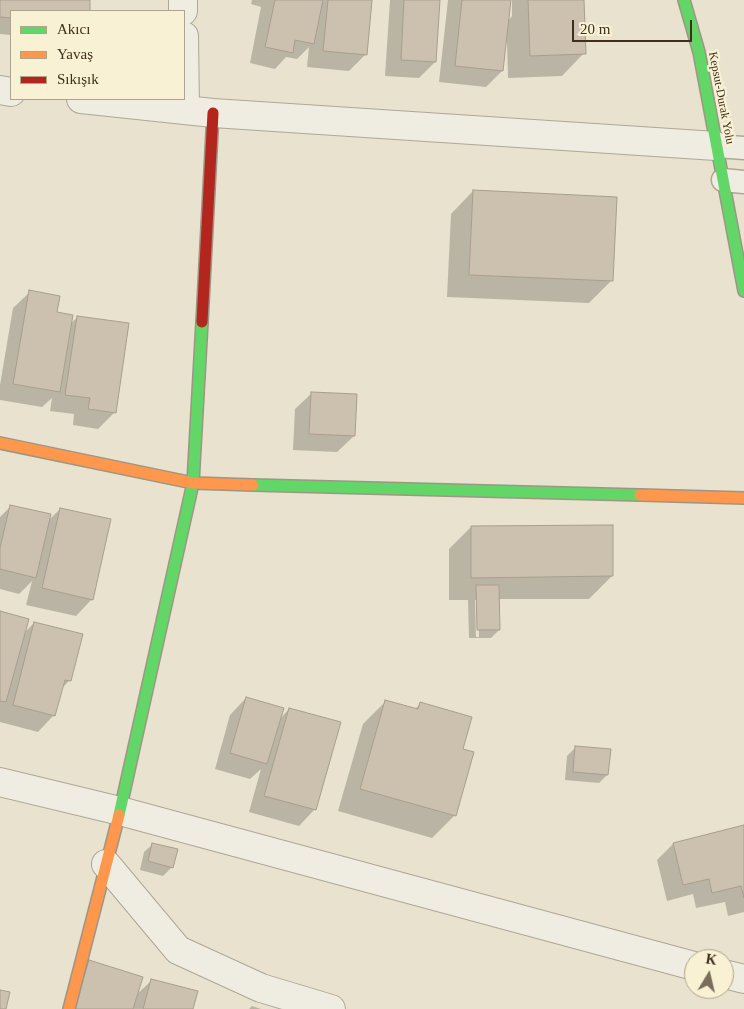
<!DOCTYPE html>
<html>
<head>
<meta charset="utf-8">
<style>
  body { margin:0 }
  #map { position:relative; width:744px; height:1009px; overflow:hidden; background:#e8e2ce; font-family:"Times New Roman",serif }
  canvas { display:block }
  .legend { position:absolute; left:10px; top:10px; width:175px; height:90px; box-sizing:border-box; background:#f9f1d4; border:1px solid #afa38b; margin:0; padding:6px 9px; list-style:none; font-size:15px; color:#3f2f1d }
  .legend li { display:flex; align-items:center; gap:10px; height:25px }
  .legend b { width:25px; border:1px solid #afa38b }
  .north { position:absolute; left:684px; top:949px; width:50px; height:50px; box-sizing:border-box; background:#f9f1d4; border:1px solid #afa38b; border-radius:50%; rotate:9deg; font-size:14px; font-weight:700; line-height:20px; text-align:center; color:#3f2f1d }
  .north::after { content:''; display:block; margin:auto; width:18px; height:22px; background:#7a6e5b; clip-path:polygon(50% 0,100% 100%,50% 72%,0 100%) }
  .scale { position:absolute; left:572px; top:20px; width:120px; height:22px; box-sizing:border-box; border:2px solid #3f2f1d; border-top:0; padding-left:6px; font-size:15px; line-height:18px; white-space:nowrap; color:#3f2f1d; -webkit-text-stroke:4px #f9f1d4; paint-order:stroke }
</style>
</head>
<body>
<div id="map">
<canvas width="744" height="1009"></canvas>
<ul class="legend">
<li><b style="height:6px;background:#63d668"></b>Akıcı</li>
<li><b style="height:6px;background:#ff974d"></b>Yavaş</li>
<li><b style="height:6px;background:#b3261e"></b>Sıkışık</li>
</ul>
<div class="north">K</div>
<div class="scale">20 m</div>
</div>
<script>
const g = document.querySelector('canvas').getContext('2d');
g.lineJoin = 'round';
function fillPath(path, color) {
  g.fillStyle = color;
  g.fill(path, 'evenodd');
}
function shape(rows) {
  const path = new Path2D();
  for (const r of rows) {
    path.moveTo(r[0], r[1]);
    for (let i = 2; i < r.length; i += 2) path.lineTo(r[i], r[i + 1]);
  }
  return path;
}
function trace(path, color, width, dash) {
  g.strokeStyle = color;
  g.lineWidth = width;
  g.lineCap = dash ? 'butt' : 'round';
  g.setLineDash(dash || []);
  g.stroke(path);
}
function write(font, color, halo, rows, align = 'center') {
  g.font = font + ' "Times New Roman",serif';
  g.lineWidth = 4.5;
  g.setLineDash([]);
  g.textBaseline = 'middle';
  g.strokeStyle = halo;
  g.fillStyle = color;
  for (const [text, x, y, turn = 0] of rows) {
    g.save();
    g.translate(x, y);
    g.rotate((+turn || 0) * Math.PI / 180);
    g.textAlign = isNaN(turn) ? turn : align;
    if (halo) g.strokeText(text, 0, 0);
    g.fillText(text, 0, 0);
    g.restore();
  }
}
fillPath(shape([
  [0,0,89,0,88,11,11,11,11,35,0,34],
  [252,0,371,0,365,55,349,71,307,67,309,47,297,59,286,57,275,69,250,63,261,7,251,4],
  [390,0,439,0,435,62,419,78,385,76],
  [448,0,510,0,508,21,512,16,512,0,583,0,584,53,562,76,508,78,507,42,505,42,502,71,486,87,439,82],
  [473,191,612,280,589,303,447,297,451,214],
  [30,292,70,324,78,317,114,413,98,429,73,425,74,414,50,411,52,398,42,407,0,400,0,385,13,308],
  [312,393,354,436,337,452,293,450,295,409],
  [10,507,48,521,60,509,92,599,76,616,26,605,32,581,19,594,0,589,0,517],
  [471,527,612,576,589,599,498,599,499,630,491,638,469,638,468,600,449,600,449,549],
  [475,600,478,600,479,637,476,637],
  [0,613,24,633,34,623,69,681,61,689,54,715,38,732,0,722],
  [246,698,279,720,289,709,315,809,299,826,249,812,261,769,250,779,215,769,230,715],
  [386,701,415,709,420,704,462,750,455,815,432,838,338,811,363,724],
  [575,748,607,775,599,783,565,780,567,756],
  [744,826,744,912,728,916,725,902,696,908,693,894,667,901,657,860,673,844],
  [153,844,172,867,163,876,140,870,144,852],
  [152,980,192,1009,64,1009,135,996],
  [252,1006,261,1009,249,1009]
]), '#0003');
const building = shape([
  [0,0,90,0,90,11,11,11,11,18,0,17,0,0],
  [275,0,323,0,314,44,295,40,293,53,265,47,275,0],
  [328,0,372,0,367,55,323,51,328,0],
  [404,0,440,0,436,62,401,60,404,0],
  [462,0,511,0,503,71,455,66,462,0],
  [528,0,584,0,586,54,530,56,528,0],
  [473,190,617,197,613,281,469,275,473,190],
  [29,290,60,296,57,312,73,315,60,392,13,384,29,290],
  [77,316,129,323,116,413,88,409,90,398,65,395,77,316],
  [311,392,357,394,355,436,309,434,311,392],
  [10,505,51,514,36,578,0,569,0,548,10,505],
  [60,508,111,519,93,600,42,588,60,508],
  [613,525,613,576,471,578,471,526,613,525],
  [476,585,499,585,500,630,477,630,476,585],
  [0,611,29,619,6,702,0,701,0,611],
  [34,622,83,634,71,681,65,680,55,716,13,705,34,622],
  [246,697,284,708,267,764,230,753,246,697],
  [385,700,418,709,420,702,472,717,463,749,474,752,456,816,360,789,385,700],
  [289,708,341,722,316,810,264,796,289,708],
  [575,746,611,749,608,775,573,772,575,746],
  [744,825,744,898,741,886,712,893,709,879,683,885,673,843,744,825],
  [152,843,178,849,173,868,148,861,152,843],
  [89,960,143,977,133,1009,74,1009,89,960],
  [151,979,198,991,193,1009,143,1009,151,979],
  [0,990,10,992,6,1009,0,1009,0,990]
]);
fillPath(building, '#ccc0ae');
trace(building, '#a99d8d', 1);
const lane = shape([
  [716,146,744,148],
  [723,180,744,182]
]);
const street = shape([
  [183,0,183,11],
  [184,36,185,109],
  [0,90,11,92],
  [81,99,213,113,716,146],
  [0,782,120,811,694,966],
  [106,864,178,950,261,988,331,1009],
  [724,974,744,979]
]);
const fast = shape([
  [684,0,699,52,744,291],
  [253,485,640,495],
  [119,815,193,483,202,322]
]);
const slow = shape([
  [0,443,193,483,253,485],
  [640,495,744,498],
  [69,1009,119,815]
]);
const jam = shape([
  [202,322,213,113]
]);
trace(lane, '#aea797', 25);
trace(street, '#aea797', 30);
trace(fast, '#9d9687', 14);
trace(slow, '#9d9687', 14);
trace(jam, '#9d9687', 14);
trace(lane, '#efece1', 22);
trace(street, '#efece1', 28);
trace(fast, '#63d668', 11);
trace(slow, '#ff974d', 11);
trace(jam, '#b3261e', 11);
write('12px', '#3f2f1d', '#f9f1d4', [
  ["Kepsut-Durak Yolu",721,98,79]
]);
</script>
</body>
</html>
